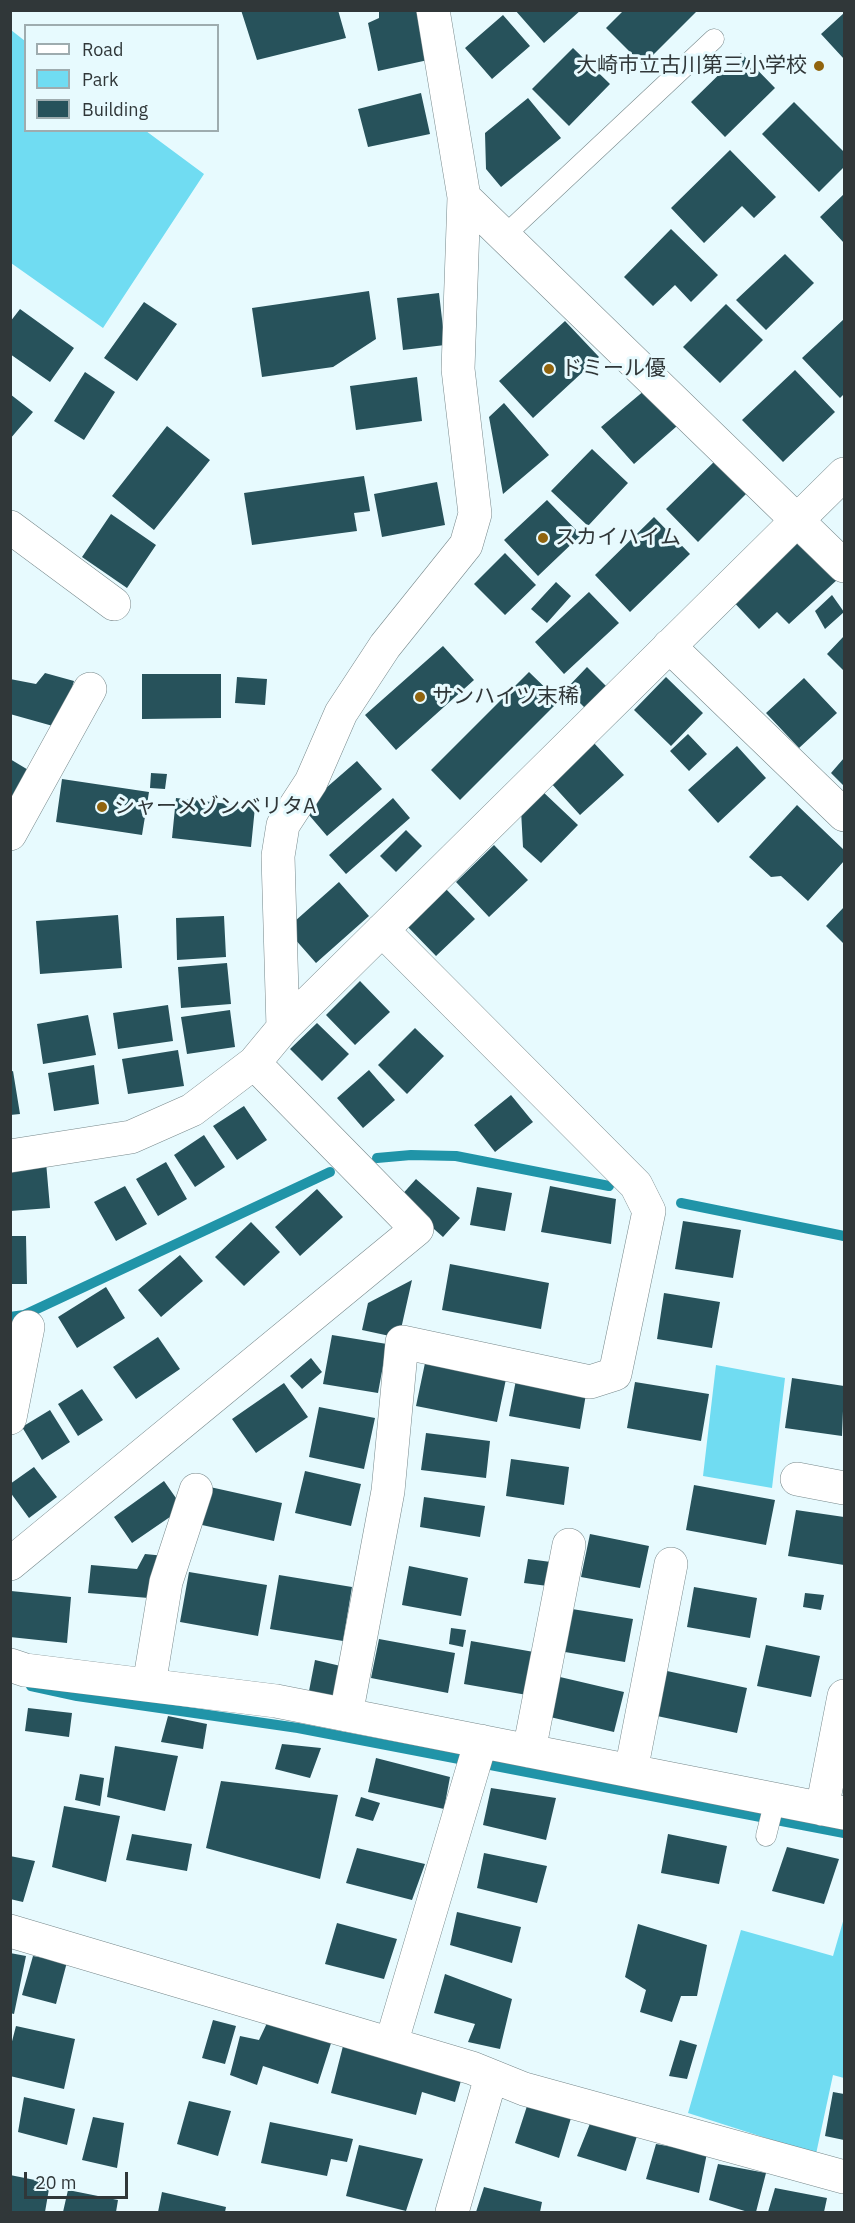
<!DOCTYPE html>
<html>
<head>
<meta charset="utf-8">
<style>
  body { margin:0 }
  #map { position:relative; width:855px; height:2223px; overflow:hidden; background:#e7fafe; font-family:"IBM Plex Sans",sans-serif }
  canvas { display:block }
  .frame { position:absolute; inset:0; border:12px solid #303739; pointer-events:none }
  .legend { position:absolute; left:24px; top:24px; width:195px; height:108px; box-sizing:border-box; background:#e7fafe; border:2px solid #9eacaf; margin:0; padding:8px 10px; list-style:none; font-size:18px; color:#303739 }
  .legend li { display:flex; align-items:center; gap:12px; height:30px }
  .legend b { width:30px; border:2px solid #9eacaf }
  .scale { position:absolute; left:24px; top:2172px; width:104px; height:27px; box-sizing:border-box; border:3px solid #303739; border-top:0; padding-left:8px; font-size:18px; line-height:21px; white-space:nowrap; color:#303739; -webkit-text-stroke:4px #e7fafe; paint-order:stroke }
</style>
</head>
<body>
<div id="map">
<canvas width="855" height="2223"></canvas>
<div class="frame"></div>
<ul class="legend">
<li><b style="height:8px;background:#fff"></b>Road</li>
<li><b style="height:16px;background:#70dcf2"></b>Park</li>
<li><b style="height:16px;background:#27525b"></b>Building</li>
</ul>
<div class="scale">20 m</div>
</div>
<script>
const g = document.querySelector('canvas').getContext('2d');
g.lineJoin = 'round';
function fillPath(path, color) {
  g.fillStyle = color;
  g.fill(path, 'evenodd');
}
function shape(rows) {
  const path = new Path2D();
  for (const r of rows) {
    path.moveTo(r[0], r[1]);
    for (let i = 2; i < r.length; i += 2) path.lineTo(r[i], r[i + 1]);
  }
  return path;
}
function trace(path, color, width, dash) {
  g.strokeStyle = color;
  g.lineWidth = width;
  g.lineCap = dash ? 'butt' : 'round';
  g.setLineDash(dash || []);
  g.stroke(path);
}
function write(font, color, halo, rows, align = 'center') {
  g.font = font + ' "IBM Plex Sans","Noto Sans JP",sans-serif';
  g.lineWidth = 6;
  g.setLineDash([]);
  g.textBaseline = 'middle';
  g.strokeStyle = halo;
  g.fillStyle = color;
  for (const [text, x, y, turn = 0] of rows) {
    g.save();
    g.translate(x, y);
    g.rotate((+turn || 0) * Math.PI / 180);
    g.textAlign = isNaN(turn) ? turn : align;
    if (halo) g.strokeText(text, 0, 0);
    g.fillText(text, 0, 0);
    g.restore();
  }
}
fillPath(shape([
  [11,30,25,41,26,130,146,131,204,174,103,328,11,263],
  [716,1365,785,1378,772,1488,703,1476],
  [844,1918,844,2078,833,2075,816,2154,688,2113,741,1930,833,1956]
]), '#70dcf2');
trace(shape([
  [377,1158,411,1155,456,1156,609,1186],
  [681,1203,844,1236],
  [10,1317,24,1315,330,1172],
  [31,1686,77,1696,298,1728,844,1833]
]), '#2094a8', 10);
fillPath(shape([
  [241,10,338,10,346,38,257,60],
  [379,10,420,10,428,60,378,71,368,23,379,18],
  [515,10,581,10,544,43],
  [624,10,698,10,643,65,606,28],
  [844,13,844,59,821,34],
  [503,15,530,46,492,79,465,48],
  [573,48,610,84,569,126,532,89],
  [741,53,775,88,725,137,691,102],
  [421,93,430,134,368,147,358,109],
  [528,98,561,138,501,187,486,169,485,133],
  [794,102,844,152,844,167,819,192,762,134],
  [730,150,776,197,754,218,742,206,704,243,671,208],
  [844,194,844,243,820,217],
  [671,229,718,275,691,302,675,285,653,306,624,277],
  [785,254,814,283,766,330,736,300],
  [369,291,376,339,333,367,262,377,252,308],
  [439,293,445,345,403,350,397,298],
  [144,302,177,324,137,381,104,358],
  [726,304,763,340,720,383,683,347],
  [20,309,74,348,50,382,10,354,10,322],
  [844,319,844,394,840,398,802,358],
  [565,321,599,357,533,418,499,381],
  [795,370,835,412,783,462,742,420],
  [85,372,115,392,84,440,54,421],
  [417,377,422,421,356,430,350,386],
  [645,390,677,426,634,464,601,427],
  [10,394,33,412,10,439],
  [504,403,549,455,503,494,489,417],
  [167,426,210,460,154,530,112,496],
  [592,449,628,483,588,526,551,491],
  [720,456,752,488,698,542,666,509],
  [364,476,370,511,354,513,357,531,252,545,244,493],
  [437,482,445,525,382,537,374,494],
  [547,500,581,535,538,576,504,540],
  [111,514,156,545,127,588,82,557],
  [654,517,690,554,630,612,595,575],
  [797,535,838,579,789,624,777,612,759,629,729,597],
  [505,553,536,585,505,615,474,584],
  [556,582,571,596,547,623,531,609],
  [589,592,619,623,564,674,535,642],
  [832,595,844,612,825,629,815,611],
  [844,636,844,671,827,654],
  [443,646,474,680,396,750,365,715],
  [587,667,606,686,585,708,566,689],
  [529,672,559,701,460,800,431,770],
  [45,673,74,681,60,728,10,714,10,679,36,684],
  [142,674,221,674,221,718,142,719],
  [237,677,267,679,265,705,235,703],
  [666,677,703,713,671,746,634,710],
  [804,678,837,713,799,748,766,713],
  [688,734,707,754,689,771,670,751],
  [593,742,624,775,580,815,550,782],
  [737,746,766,778,718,823,688,790],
  [844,758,844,786,831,773],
  [10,759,30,771,10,804],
  [357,761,382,789,327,836,303,808],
  [151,773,167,774,165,789,150,788],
  [62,779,149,792,142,835,56,822],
  [541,790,578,825,541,863,523,847,521,810],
  [176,798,255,807,251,847,172,838],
  [393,798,410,818,346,874,329,855],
  [797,805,844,850,844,861,808,901,781,876,771,877,749,857],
  [406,830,422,846,396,872,380,856],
  [494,845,528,880,489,917,456,882],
  [339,882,369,916,316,963,286,929],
  [446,889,475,919,436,956,407,926],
  [844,907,844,944,826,926],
  [118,915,122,968,40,974,36,921],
  [224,916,226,957,177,960,176,918],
  [227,963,231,1004,181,1008,178,967],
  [360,981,390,1012,355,1045,326,1015],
  [168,1005,173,1041,118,1049,113,1013],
  [230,1010,235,1047,187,1054,181,1017],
  [88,1015,96,1055,43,1064,37,1024],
  [317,1023,349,1054,322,1081,290,1049],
  [415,1028,444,1056,407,1094,378,1065],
  [178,1050,184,1086,128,1094,122,1059],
  [94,1065,99,1104,54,1111,48,1073],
  [369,1070,395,1100,363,1128,337,1098],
  [13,1071,20,1114,10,1115,10,1072],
  [511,1095,533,1122,495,1152,474,1125],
  [244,1106,267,1140,237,1160,213,1126],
  [204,1135,225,1167,195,1187,174,1155],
  [46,1162,50,1208,10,1211,10,1167],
  [166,1162,187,1199,158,1216,136,1179],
  [416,1179,460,1218,443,1237,399,1198],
  [125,1186,147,1224,116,1241,94,1202],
  [550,1186,616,1199,611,1244,541,1232],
  [477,1187,512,1193,505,1231,470,1225],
  [317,1189,343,1217,300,1256,275,1227],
  [683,1221,741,1230,733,1278,675,1269],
  [251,1222,280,1252,244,1286,215,1257],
  [10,1236,26,1236,27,1284,10,1284],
  [180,1255,203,1281,161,1317,138,1290],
  [450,1264,549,1283,541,1329,442,1310],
  [412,1280,399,1338,362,1330,368,1303],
  [106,1287,125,1318,77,1348,58,1317],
  [664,1293,720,1302,712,1348,657,1339],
  [332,1335,387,1344,378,1393,323,1384],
  [158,1337,180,1369,136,1399,113,1367],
  [311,1358,322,1372,302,1389,290,1376],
  [425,1363,506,1379,497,1422,416,1406],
  [792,1378,844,1386,842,1436,785,1428],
  [516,1380,586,1394,580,1429,509,1416],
  [635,1382,709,1394,701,1441,627,1428],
  [284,1383,308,1417,256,1453,232,1419],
  [82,1389,103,1420,78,1436,58,1404],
  [319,1407,375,1418,364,1469,309,1457],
  [50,1410,70,1442,42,1460,22,1427],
  [426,1433,490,1441,486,1478,421,1470],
  [511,1459,569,1467,564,1505,506,1496],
  [34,1467,57,1497,29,1518,10,1492,10,1484],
  [305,1471,361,1484,351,1526,295,1513],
  [164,1481,183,1508,132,1543,114,1517],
  [694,1485,775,1500,766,1545,686,1530],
  [210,1487,282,1503,274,1541,202,1525],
  [424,1497,485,1506,480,1537,420,1527],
  [796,1510,844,1517,844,1565,788,1556],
  [590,1534,649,1546,640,1588,581,1577],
  [145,1554,165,1556,161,1599,88,1593,91,1565,137,1569],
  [528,1559,551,1562,548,1586,524,1583],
  [409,1566,468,1578,461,1616,402,1605],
  [189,1572,267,1585,258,1636,180,1622],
  [279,1575,352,1587,343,1641,270,1629],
  [694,1587,757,1598,750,1638,687,1627],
  [11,1591,71,1597,67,1643,10,1637],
  [805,1593,824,1595,821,1610,803,1607],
  [572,1609,633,1619,625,1662,565,1652],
  [451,1628,466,1630,463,1647,449,1644],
  [379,1639,455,1653,448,1693,371,1678],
  [471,1641,534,1652,527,1695,464,1684],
  [766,1645,820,1656,811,1697,757,1686],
  [315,1660,345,1667,338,1697,309,1691],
  [667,1671,747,1688,737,1733,657,1716],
  [560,1677,624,1692,614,1732,550,1717],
  [28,1708,72,1713,69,1737,25,1731],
  [168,1716,207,1724,203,1749,161,1742],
  [282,1744,321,1748,310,1778,275,1769],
  [115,1746,178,1756,165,1811,107,1797],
  [376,1758,450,1777,444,1809,368,1792],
  [80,1774,104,1778,100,1806,75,1800],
  [221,1781,338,1795,320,1879,206,1848],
  [491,1788,556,1798,546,1840,483,1825],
  [361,1797,380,1803,373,1821,355,1816],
  [64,1806,120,1816,106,1882,52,1867],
  [132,1834,192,1844,187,1871,126,1860],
  [668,1834,727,1846,719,1884,661,1873],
  [787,1847,839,1859,824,1904,772,1891],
  [357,1848,425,1864,412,1900,346,1883],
  [484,1853,547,1866,537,1903,477,1888],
  [10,1856,35,1861,23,1902,10,1899],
  [457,1912,521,1927,512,1963,450,1945],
  [337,1923,397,1939,384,1979,325,1964],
  [638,1924,707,1945,697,1996,681,1996,672,2022,640,2012,646,1990,625,1977],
  [10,1953,26,1956,14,2014,10,2013],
  [33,1956,67,1962,56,2004,22,1995],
  [445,1974,512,1999,500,2049,468,2042,475,2024,434,2013],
  [213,2020,236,2026,225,2064,202,2058],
  [267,2023,333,2037,318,2084,263,2066,257,2085,230,2075,240,2036,259,2040],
  [16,2026,75,2039,64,2089,10,2076,10,2049],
  [680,2040,697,2045,687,2079,669,2076],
  [343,2046,462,2077,455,2102,422,2092,416,2115,331,2093],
  [833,2092,844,2094,844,2140,825,2136],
  [24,2097,75,2109,67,2145,18,2132],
  [189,2101,231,2111,218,2156,177,2144],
  [527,2106,571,2118,559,2158,515,2143],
  [93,2117,124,2123,117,2168,82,2160],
  [591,2121,637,2136,626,2171,577,2156],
  [270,2122,353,2139,347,2162,331,2159,327,2176,261,2163],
  [656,2144,707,2153,699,2193,646,2179],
  [359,2145,423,2159,406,2211,346,2196],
  [718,2164,766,2173,756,2212,748,2212,709,2200],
  [10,2175,50,2183,45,2212,10,2212],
  [484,2187,542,2202,540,2212,476,2212],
  [775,2188,827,2198,824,2212,768,2212],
  [68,2190,118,2200,116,2212,63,2212],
  [162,2192,226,2207,225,2212,158,2212]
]), '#27525b');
const service = shape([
  [504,236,714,39],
  [766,1836,775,1800]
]);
const minor = shape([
  [433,10,464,197,844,566],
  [10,527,114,604],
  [669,646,844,815],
  [10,834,90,689],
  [283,1028,844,474],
  [10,1156,131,1137,192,1110,254,1063,283,1028,278,856,283,825,311,782,341,713,385,646,466,545,475,514,458,369,464,197],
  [10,1418,28,1327],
  [797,1479,844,1488],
  [10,1564,417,1229,254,1063],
  [10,1665,25,1670,276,1701,844,1813],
  [149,1685,166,1582,196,1490],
  [346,1715,388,1491,402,1342,590,1382,615,1374,649,1211,636,1185,382,930],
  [529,1751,569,1545],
  [631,1771,671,1564],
  [822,1809,844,1696],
  [10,1931,472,2068,524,2089,844,2177],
  [391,2044,481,1741],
  [452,2212,491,2077]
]);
trace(service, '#77888b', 21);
trace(minor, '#77888b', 34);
trace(service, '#fff', 20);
trace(minor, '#fff', 33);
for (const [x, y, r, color] of [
  [819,66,6,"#91640e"],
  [549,369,6,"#91640e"],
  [543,538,6,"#91640e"],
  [420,697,6,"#91640e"],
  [102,807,6,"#91640e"]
]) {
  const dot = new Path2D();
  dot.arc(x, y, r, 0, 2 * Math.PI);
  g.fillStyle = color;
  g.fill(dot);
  trace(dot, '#e7fafe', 2);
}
write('21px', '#303739', '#e7fafe', [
  ["大崎市立古川第三小学校",807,66,"right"],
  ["ドミール優",561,369],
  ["スカイハイム",555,538],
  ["サンハイツ末稀",432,697],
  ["シャーメゾンベリタA",114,807]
], 'left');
</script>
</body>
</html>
